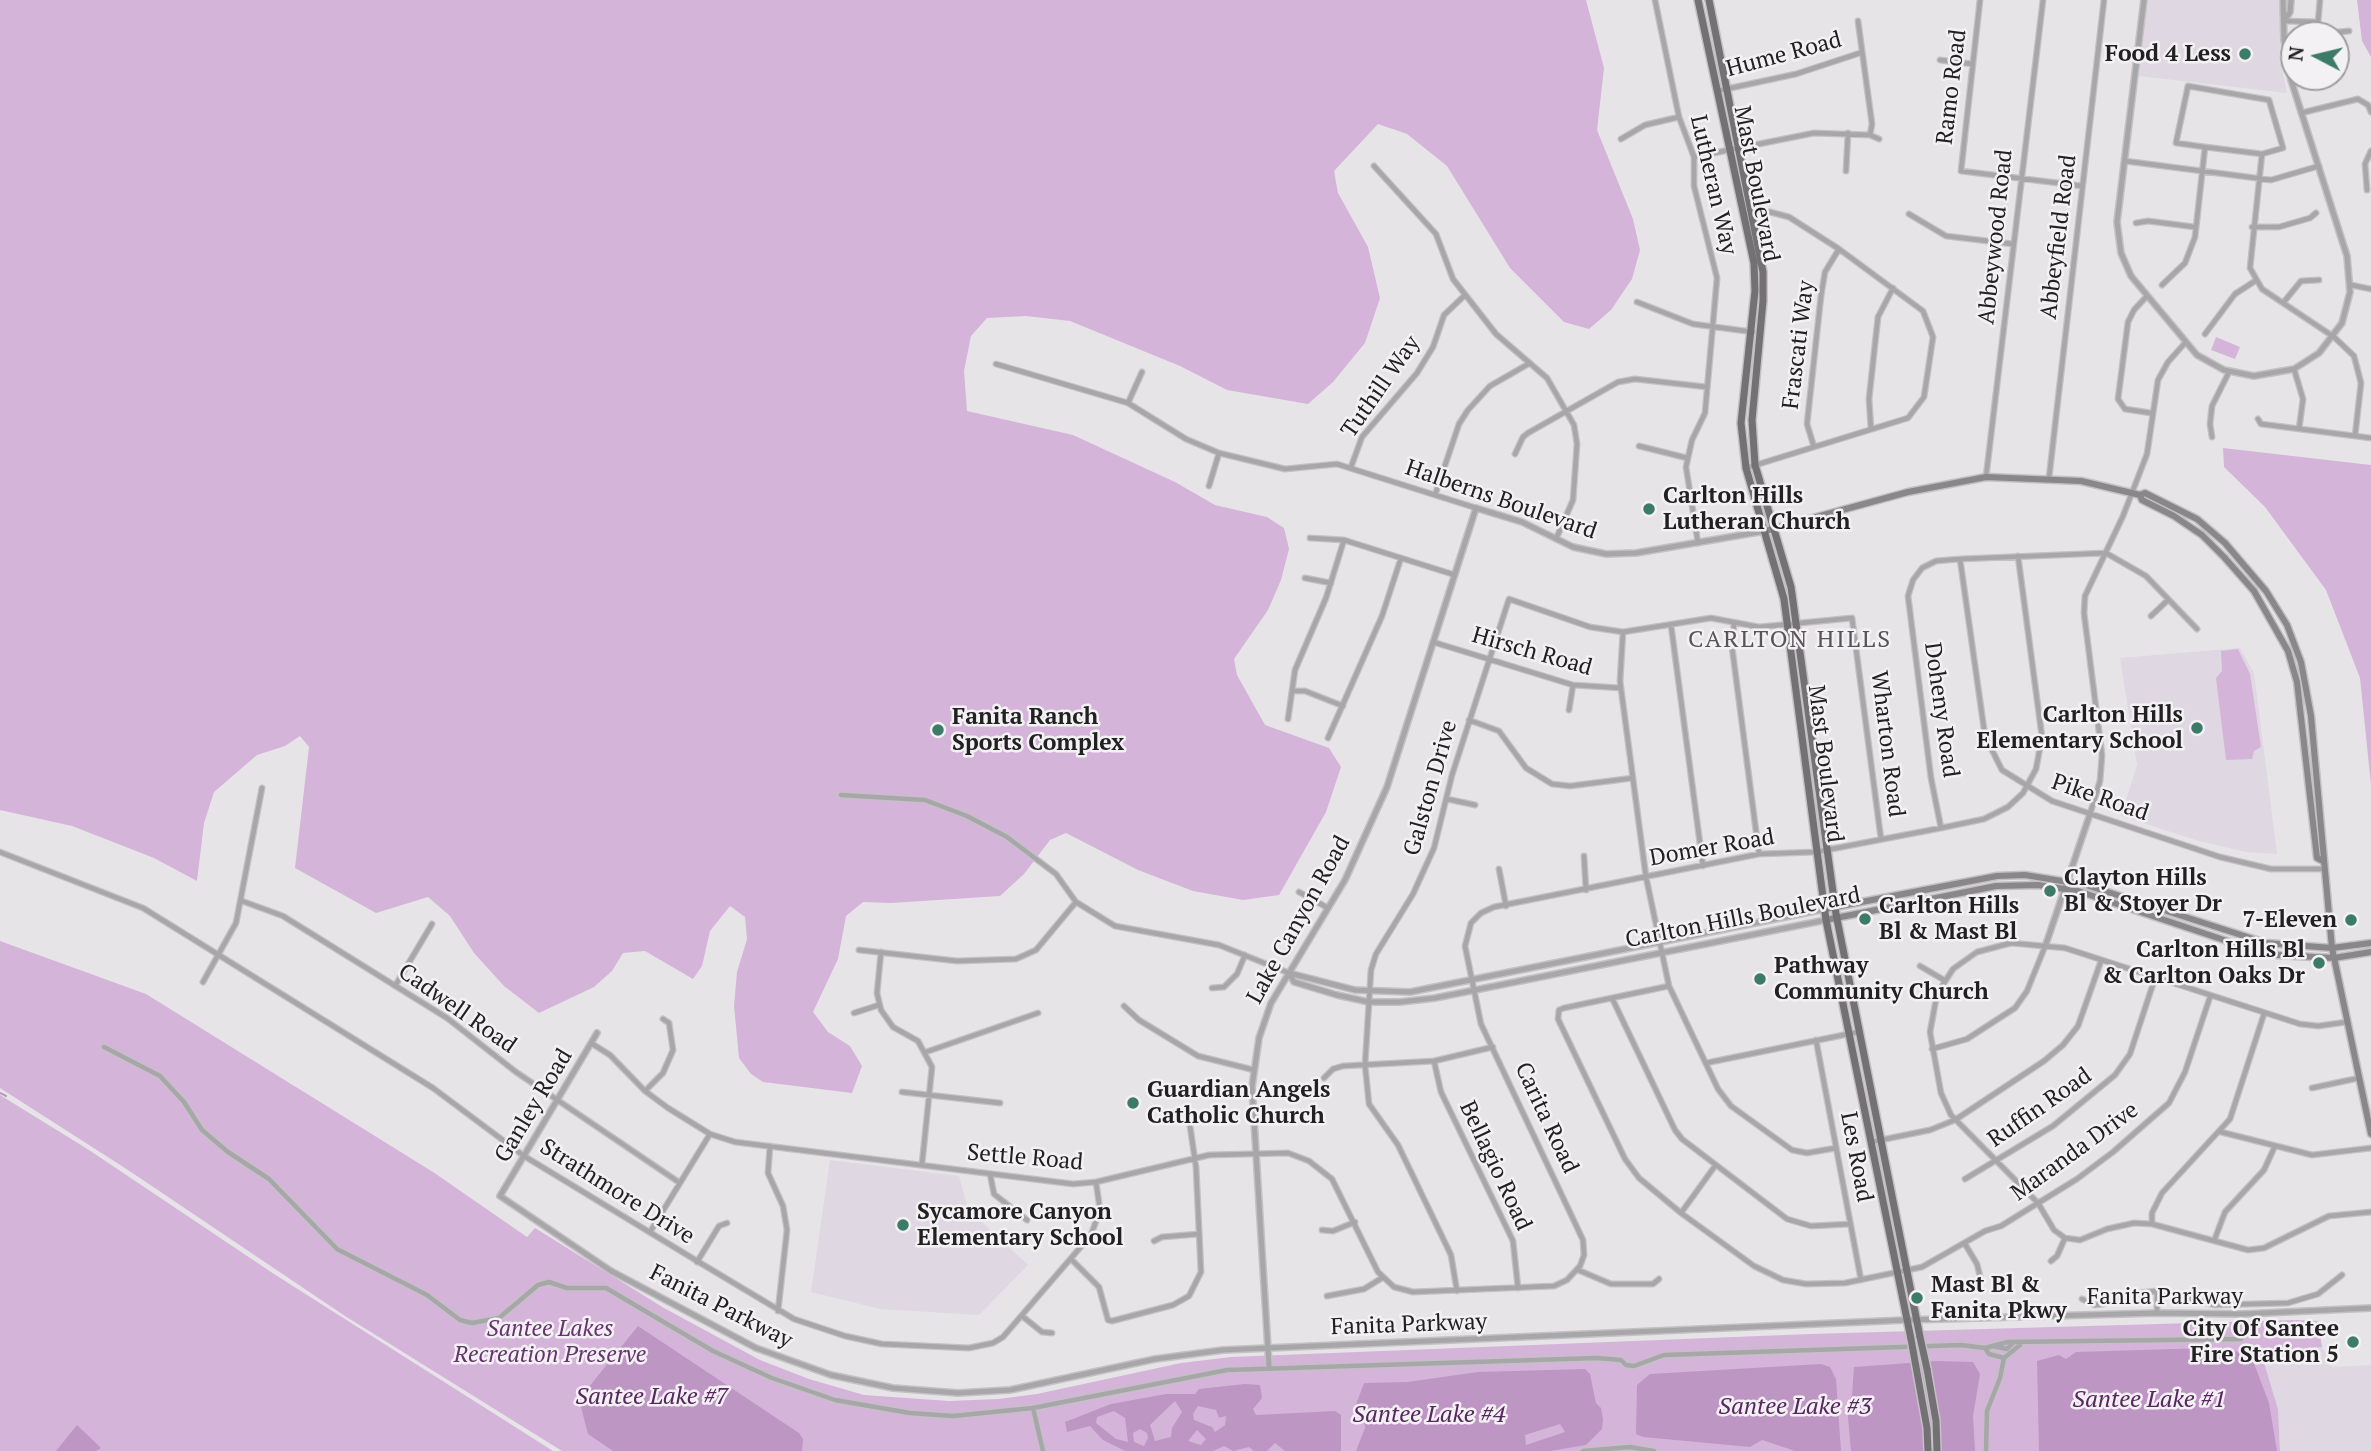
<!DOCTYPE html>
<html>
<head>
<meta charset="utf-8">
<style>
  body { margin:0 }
  #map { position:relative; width:2371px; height:1451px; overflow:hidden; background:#e7e4e8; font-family:"PT Serif",serif }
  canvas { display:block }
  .north { position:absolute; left:2280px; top:21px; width:70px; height:70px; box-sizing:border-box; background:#f4f1f5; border:2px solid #a09ea1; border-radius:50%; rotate:277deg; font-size:19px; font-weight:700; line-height:28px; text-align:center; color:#222122 }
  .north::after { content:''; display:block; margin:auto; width:24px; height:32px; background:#3c7b68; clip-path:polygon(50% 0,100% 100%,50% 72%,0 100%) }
</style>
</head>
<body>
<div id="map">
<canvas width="2371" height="1451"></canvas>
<div class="north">N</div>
</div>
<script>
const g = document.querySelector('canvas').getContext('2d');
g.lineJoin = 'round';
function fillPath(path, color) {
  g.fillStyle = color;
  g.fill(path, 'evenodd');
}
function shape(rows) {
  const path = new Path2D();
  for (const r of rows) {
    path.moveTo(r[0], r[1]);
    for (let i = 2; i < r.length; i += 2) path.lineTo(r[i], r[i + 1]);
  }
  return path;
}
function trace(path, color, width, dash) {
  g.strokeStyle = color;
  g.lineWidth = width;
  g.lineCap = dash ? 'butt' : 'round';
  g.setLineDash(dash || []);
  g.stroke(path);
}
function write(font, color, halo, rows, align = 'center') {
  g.font = font + ' "PT Serif",serif';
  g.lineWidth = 5;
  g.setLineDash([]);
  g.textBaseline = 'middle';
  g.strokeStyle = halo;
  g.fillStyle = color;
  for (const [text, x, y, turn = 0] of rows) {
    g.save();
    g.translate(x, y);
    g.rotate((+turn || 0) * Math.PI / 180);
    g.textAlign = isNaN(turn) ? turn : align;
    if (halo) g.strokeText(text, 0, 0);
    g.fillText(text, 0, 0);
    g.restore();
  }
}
fillPath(shape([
  [2148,0,2281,0,2280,61,2287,93,2139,76],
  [2240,648,2254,673,2277,854,2246,852,2199,841,2121,816,2137,765,2120,658],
  [830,1160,959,1176,968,1209,1028,1265,979,1315,880,1309,811,1292],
  [2322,1347,2333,1367,2371,1365,2371,1451,2280,1451,2278,1409,2260,1353]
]), '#dfd7e1');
fillPath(shape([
  [0,0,1586,0,1604,68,1597,130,1633,219,1640,250,1632,279,1611,310,1589,329,1564,322,1510,268,1447,166,1407,134,1378,124,1334,171,1338,193,1368,247,1380,298,1365,343,1333,382,1308,404,1227,390,1180,366,1070,321,1026,316,987,318,971,336,964,371,967,411,1073,435,1175,482,1215,505,1267,517,1284,528,1289,549,1281,580,1268,610,1234,659,1237,675,1265,725,1329,748,1341,767,1326,812,1279,895,1243,900,1193,891,1138,870,1066,833,1050,840,1024,874,1000,896,891,903,863,902,846,916,838,959,813,1012,828,1032,850,1046,862,1066,852,1093,763,1082,751,1074,739,1058,734,1006,737,972,747,939,745,917,730,906,710,931,702,966,693,979,645,951,623,953,612,971,594,987,539,1013,504,986,474,953,450,916,428,897,376,913,295,868,309,747,300,736,285,746,257,755,214,792,204,823,197,881,154,858,72,826,0,810],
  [2357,0,2371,0,2371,57,2362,41],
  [2216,337,2240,347,2235,359,2211,350],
  [2223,448,2371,465,2371,785,2360,678,2326,590,2265,507,2224,467],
  [2238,649,2250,674,2261,747,2254,751,2252,759,2226,760,2216,678,2222,671,2221,651],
  [0,941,146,994,433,1172,527,1237,535,1228,664,1308,760,1360,809,1379,864,1395,949,1401,998,1399,1037,1394,1181,1363,1231,1357,1810,1334,2297,1320,2318,1321,2322,1347,2261,1353,2278,1409,2280,1451,562,1451,345,1316,128,1170,0,1088],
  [0,1095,89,1150,274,1274,553,1451,0,1451]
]), '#d5b4da');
fillPath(shape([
  [638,1326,799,1433,803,1439,802,1451,613,1451,588,1434,581,1407,584,1393],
  [2208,1348,2250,1353,2269,1403,2277,1451,2039,1451,2037,1361,2059,1355,2066,1359,2076,1352],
  [1936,1361,1973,1362,1980,1374,1973,1416,1975,1451,1851,1451,1847,1406,1852,1395,1854,1367],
  [1821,1364,1830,1367,1836,1379,1841,1451,1795,1451,1762,1440,1750,1447,1643,1437,1636,1434,1637,1385,1650,1374],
  [1585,1369,1590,1374,1596,1403,1601,1408,1603,1420,1602,1429,1586,1445,1550,1451,1356,1451,1365,1428,1364,1418,1354,1410,1364,1383,1407,1382,1478,1372],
  [1560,1424,1565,1432,1526,1445,1525,1435],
  [1245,1384,1260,1385,1262,1398,1253,1409,1256,1415,1335,1411,1341,1415,1341,1451,1285,1451,1275,1443,1267,1451,1254,1451,1249,1447,1233,1451,1224,1446,1213,1451,1125,1451,1103,1440,1090,1426,1067,1432,1065,1422,1111,1404,1166,1394,1195,1394,1199,1389],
  [1175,1401,1182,1412,1172,1428,1171,1437,1155,1441,1150,1425],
  [1198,1406,1216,1410,1219,1418,1226,1416,1225,1425,1215,1432,1212,1427,1194,1420,1193,1414],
  [1114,1411,1125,1418,1128,1442,1116,1439,1096,1423,1097,1417],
  [1140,1429,1147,1433,1148,1438,1144,1446,1134,1442,1133,1433],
  [1197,1430,1206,1439,1201,1445,1188,1441],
  [77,1425,101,1448,96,1451,56,1451]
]), '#be96c4');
trace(shape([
  [0,1093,6,1096]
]), '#be96c4', 2);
const minor = shape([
  [1655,0,1679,117,1694,157,1694,186,1717,278,1705,413,1692,440,1686,467,1698,543],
  [1980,0,1961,171,2082,186],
  [1858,21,1872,124,1870,135],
  [2284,21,2318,22,2320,0],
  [2318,22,2317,34,2349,31],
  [1940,60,1973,64],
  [1717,91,1796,74,1860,53],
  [2301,113,2358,99,2368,105,2371,112],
  [1621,139,1645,125,1679,117],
  [2205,147,2262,154],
  [1694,157,1814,133,1870,135,1879,139],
  [2125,161,2271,180,2319,166],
  [1374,166,1436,234,1453,279,1496,334,1547,378,1574,425,1577,444,1573,500,1556,539],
  [1846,171,1848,133],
  [2367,190,2365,164,2371,151],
  [1909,214,1946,236,2013,244],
  [2136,223,2148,221,2195,227],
  [2252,227,2279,227,2310,218,2316,213],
  [2162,285,2185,263,2195,237,2205,147,2176,143,2188,86,2269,100,2283,148,2262,154,2250,268,2262,289,2334,337,2354,356,2361,383,2355,436],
  [2351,285,2371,289],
  [2147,296,2134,310,2128,322,2118,399,2125,409,2151,413],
  [1637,302,1693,324,1753,332],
  [2283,303,2301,281,2319,280],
  [2205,334,2235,294,2255,281],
  [996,364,1128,403,1186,439,1219,453,1285,469,1337,464,1476,508],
  [2294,369,2303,399,2299,429],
  [1128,403,1142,372],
  [2258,419,2261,424,2371,438],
  [1871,429,1869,399,1878,317,1893,288],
  [2212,437,2210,424,2212,406,2229,372],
  [1639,446,1687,458],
  [1814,447,1807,424,1821,296,1825,272,1839,249],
  [1515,454,1523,437,1528,433,1618,382,1635,379,1707,387],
  [1351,467,1362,437,1417,373,1433,347,1444,315,1465,295],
  [1746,468,1908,418,1924,397,1933,337,1923,311,1839,249,1789,217,1770,212,1752,215],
  [1986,477,2043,0],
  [2049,478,2104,0],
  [1209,486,1219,453],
  [1435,495,1459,424,1468,410,1490,386,1530,363],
  [1310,538,1344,540,1455,575],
  [1960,559,1985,736,2002,770,2052,801,2220,857,2271,869,2323,869],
  [1305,578,1331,583],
  [2151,616,2168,600],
  [1734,623,1732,647,1759,854],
  [1671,625,1703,866],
  [1623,632,1620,681,1646,877,1669,986,1718,1089,1731,1106,1792,1150,1807,1153,1836,1148],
  [1433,642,1573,685,1621,688],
  [1293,691,1305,691,1343,706],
  [1569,710,1573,685],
  [1288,719,1295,670,1326,598,1344,540],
  [1469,720,1499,731,1526,768,1552,784,1570,786,1633,778],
  [1328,738,1382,616,1401,558],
  [841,795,925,800,967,816,1007,837,1056,874,1076,902,1115,926,1219,945,1289,973],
  [1447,799,1475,805],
  [2090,814,2100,781,2102,755,2084,613,2085,596,2123,516,2147,454,2158,380,2168,362,2185,343],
  [1941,828,1931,778,1908,596,1913,580,1922,568,1936,561,1960,559,2106,553,2146,576,2197,629],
  [0,852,143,908,433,1088,524,1156,702,1264,794,1319,845,1336,882,1344,969,1348,993,1343,1003,1337,1091,1235,1100,1210,1096,1182],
  [1584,856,1586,890],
  [1499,869,1506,906],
  [1299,892,1328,908],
  [242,901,283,916,447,1018,516,1072,680,1183],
  [859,950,957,961,1016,959,1036,950,1076,902],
  [881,952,877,993,881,1010,893,1027,918,1041,932,1067,922,1164],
  [1920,966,1944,980],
  [203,982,236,923,262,788],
  [395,986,432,924],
  [1669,986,1564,1008,1559,1010,1558,1019,1625,1159,1639,1178,1681,1213,1754,1266,1783,1280,1806,1284,1845,1283,1922,1267,1985,1231,2001,1226,2077,1179,2113,1152,2169,1103,2185,1072,2210,997],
  [1212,988,1224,987,1237,974,1245,955],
  [1612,998,1675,1130,1682,1139,1787,1219,1811,1226,1850,1224],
  [1124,1006,1139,1020,1198,1056,1254,1070],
  [854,1013,879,1005],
  [2347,1022,2318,1026,2300,1024,2065,948,2011,943,1977,952,1953,969,1937,994,1930,1032,1941,1093,1951,1115,2038,1203,2054,1230,2065,1238,2080,1240,2107,1229,2134,1223,2152,1224,2248,1250,2264,1248,2329,1216,2371,1212],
  [1816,1040,1861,1280],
  [591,1043,610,1055,645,1091,668,1108,710,1134,735,1142,1073,1184,1096,1182,1209,1155,1288,1153,1309,1161,1332,1179,1378,1272,1394,1287,1413,1292,1554,1286,1567,1280,1580,1266,1584,1255,1583,1240,1481,1024,1465,946,1471,923,1481,913,1494,907,1759,854,1816,852,1941,828,1984,819,2008,807,2023,793,2036,769,2042,737,2018,556],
  [104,1047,160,1076,184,1102,202,1130,228,1152,269,1179,337,1249,427,1295,460,1320,472,1323,499,1318,538,1285,549,1282,567,1288,606,1288,713,1351,772,1378,835,1400,910,1413,953,1416,1033,1408],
  [1932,1049,1967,1039,2015,1008,2027,991,2046,944],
  [926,1052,1038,1013],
  [1434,1061,1441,1092,1513,1241,1518,1288],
  [1706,1063,1858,1032],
  [1324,1078,1333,1069,1343,1066,1434,1061,1493,1047],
  [2312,1088,2359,1078],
  [645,1091,663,1073,673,1050,669,1023,663,1019],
  [902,1092,1000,1103],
  [2221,1132,2312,1155,2371,1148],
  [1871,1142,1930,1130,1955,1120,2044,1061,2063,1045,2078,1026,2101,961],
  [770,1146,768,1173,783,1206,787,1230,778,1311],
  [990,1174,994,1194,1027,1220],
  [1965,1179,2053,1126,2115,1075,2130,1054,2155,978],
  [1681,1213,1715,1166],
  [2152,1224,2152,1213,2162,1193,2230,1119,2264,1014],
  [1322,1230,1333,1231,1355,1222],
  [650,1232,710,1134],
  [1154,1241,1162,1237,1199,1234],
  [2214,1241,2225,1212,2264,1170,2275,1146],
  [1965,1244,1977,1264,1980,1276],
  [1071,1259,1099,1287,1108,1320,1112,1321,1173,1305,1189,1296,1201,1272,1196,1167,1190,1126],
  [2051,1261,2057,1256,2065,1238],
  [697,1262,719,1226,727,1223],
  [1578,1270,1611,1284,1653,1284,1659,1279],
  [1457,1291,1451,1255,1398,1145,1369,1104,1365,1065,1371,970,1376,954,1413,894,1434,848,1452,775,1509,599,1590,627,1623,632,1711,618,1759,627,1852,618,1881,839],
  [2157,1291,2157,1313],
  [1327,1296,1364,1289,1382,1278],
  [2082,1299,2095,1305,2103,1304,2129,1294,2157,1291,2215,1305,2288,1303,2318,1294,2342,1275],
  [1022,1316,1042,1332,1052,1333],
  [1992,1346,2007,1349,2012,1344],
  [1985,1348,1989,1354,2004,1358,2000,1378,1987,1411,1986,1451],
  [2004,1358,2020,1345],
  [1043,1451,1033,1408,1227,1370,1597,1358,1621,1360,1626,1365,1634,1366,1664,1355,1961,1345,1985,1348,2008,1342,2241,1339],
  [1583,1451,1630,1447,1654,1451]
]);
const tertiary = shape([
  [2144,0,2117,222,2121,253,2131,276,2197,355,2224,370,2254,376,2294,369,2319,353,2342,323,2350,292,2347,256,2291,80,2284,40,2283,0],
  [2284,21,2290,12,2291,0],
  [2046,944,2090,814],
  [1289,973,1294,982,1337,995,1369,1002,1400,1002,1435,998,1826,920],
  [1289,973,1355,990,1410,992,1825,909],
  [597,1033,500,1196,611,1271,756,1348,831,1375,893,1388,958,1393,1010,1390,1155,1359,1223,1350,1906,1320,2157,1313,2243,1314,2371,1308],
  [1269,1366,1252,1087,1259,1038,1271,1003,1345,880,1387,787,1476,508,1522,522,1573,547,1606,554,1636,553,1765,531]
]);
const secondary = shape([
  [2140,495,2145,493,2197,519,2225,543,2266,591,2287,625,2301,662,2311,716,2332,948,2371,1134],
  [1765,531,1908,492,1986,477,2081,481,2140,495,2142,500,2174,516,2202,535,2224,557,2254,591,2288,651,2297,682,2317,858,2323,861],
  [1825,909,1997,876,2025,875,2086,885,2266,943,2332,948,2371,943],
  [1826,920,1996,886,2038,885,2078,891,2248,948,2278,955,2334,958,2371,952]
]);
const primary = shape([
  [1698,0,1754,263,1755,291,1741,423,1746,468,1784,599,1826,920,1911,1339],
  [1709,0,1763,272,1763,301,1752,420,1755,465,1791,587,1836,914,1920,1337],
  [1927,1369,1936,1421,1937,1451]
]);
trace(minor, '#c4c1c4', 7);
trace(tertiary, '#c4c1c4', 8);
trace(secondary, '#c4c1c4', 9);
trace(primary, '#c4c1c4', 10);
trace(minor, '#a7a6a8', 4.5);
trace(tertiary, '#a7a6a8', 5);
trace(secondary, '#89878a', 6);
trace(primary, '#747174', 7);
const primaryBridge = shape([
  [1920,1337,1927,1369],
  [1911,1339,1927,1428,1928,1451]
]);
trace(primaryBridge, '#c4c1c4', 10, []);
trace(primaryBridge, '#747174', 7);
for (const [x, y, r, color] of [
  [2245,54,7,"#3c7b68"],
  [1649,509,7,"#3c7b68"],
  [2197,728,7,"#3c7b68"],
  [938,730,7,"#3c7b68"],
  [2050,891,7,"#3c7b68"],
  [1865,919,7,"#3c7b68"],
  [2351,920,7,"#3c7b68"],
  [2319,963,7,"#3c7b68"],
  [1760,979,7,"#3c7b68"],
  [1133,1103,7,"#3c7b68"],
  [903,1225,7,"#3c7b68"],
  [1917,1298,7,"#3c7b68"],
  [2353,1342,7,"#3c7b68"]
]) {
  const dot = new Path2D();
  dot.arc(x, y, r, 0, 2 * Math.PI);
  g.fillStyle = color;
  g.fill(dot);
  trace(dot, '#f4f1f5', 2.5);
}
write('bold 23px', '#222122', '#f4f1f5', [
  ["Food 4 Less",2231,54,"right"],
  ["Carlton Hills",1663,496],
  ["Lutheran Church",1663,522],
  ["Carlton Hills",2183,715,"right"],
  ["Elementary School",2183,741,"right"],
  ["Fanita Ranch",952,717],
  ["Sports Complex",952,743],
  ["Clayton Hills",2064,878],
  ["Bl & Stoyer Dr",2064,904],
  ["Carlton Hills",1879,906],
  ["Bl & Mast Bl",1879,932],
  ["7-Eleven",2337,920,"right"],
  ["Carlton Hills Bl",2305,950,"right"],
  ["& Carlton Oaks Dr",2305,976,"right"],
  ["Pathway",1774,966],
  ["Community Church",1774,992],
  ["Guardian Angels",1147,1090],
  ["Catholic Church",1147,1116],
  ["Sycamore Canyon",917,1212],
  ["Elementary School",917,1238],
  ["Mast Bl &",1931,1285],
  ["Fanita Pkwy",1931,1311],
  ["City Of Santee",2339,1329,"right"],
  ["Fire Station 5",2339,1355,"right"]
], 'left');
write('23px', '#222122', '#f4f1f5', [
  ["Hume Road",1784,55,-15],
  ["Ramo Road",1952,87,-83],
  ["Mast Boulevard",1756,184,79],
  ["Lutheran Way",1713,185,77],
  ["Abbeywood Road",1996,237,-84],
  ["Abbeyfield Road",2059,237,-83],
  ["Frascati Way",1799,345,-83],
  ["Tuthill Way",1381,387,-55],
  ["Halberns Boulevard",1501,500,19],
  ["Hirsch Road",1532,652,16],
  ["Doheny Road",1941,710,82],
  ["Wharton Road",1887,744,83],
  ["Mast Boulevard",1825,764,83],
  ["Galston Drive",1431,788,-74],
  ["Pike Road",2100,798,19],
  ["Domer Road",1712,848,-10],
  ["Carlton Hills Boulevard",1743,918,-11],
  ["Lake Canyon Road",1299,920,-61],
  ["Cadwell Road",457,1009,35],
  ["Ganley Road",534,1106,-59],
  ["Ruffin Road",2040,1108,-35],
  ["Carita Road",1546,1118,65],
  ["Maranda Drive",2075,1152,-36],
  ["Les Road",1856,1157,79],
  ["Settle Road",1025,1158,5],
  ["Bellagio Road",1495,1166,65],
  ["Strathmore Drive",617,1192,32],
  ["Fanita Parkway",2165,1297],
  ["Fanita Parkway",721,1307,27],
  ["Fanita Parkway",1409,1325,-2]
]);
write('italic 23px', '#66336e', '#f4f1f5', [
  ["Santee Lakes",550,1329],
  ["Recreation Preserve",550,1355]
]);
g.letterSpacing = '2px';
write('24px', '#585558', '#f4f1f5', [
  ["CARLTON HILLS",1790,640]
]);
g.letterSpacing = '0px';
write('italic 24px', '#582660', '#f4f1f5', [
  ["Santee Lake #7",652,1397],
  ["Santee Lake #1",2149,1400],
  ["Santee Lake #3",1795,1407],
  ["Santee Lake #4",1429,1415]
]);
</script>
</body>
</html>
